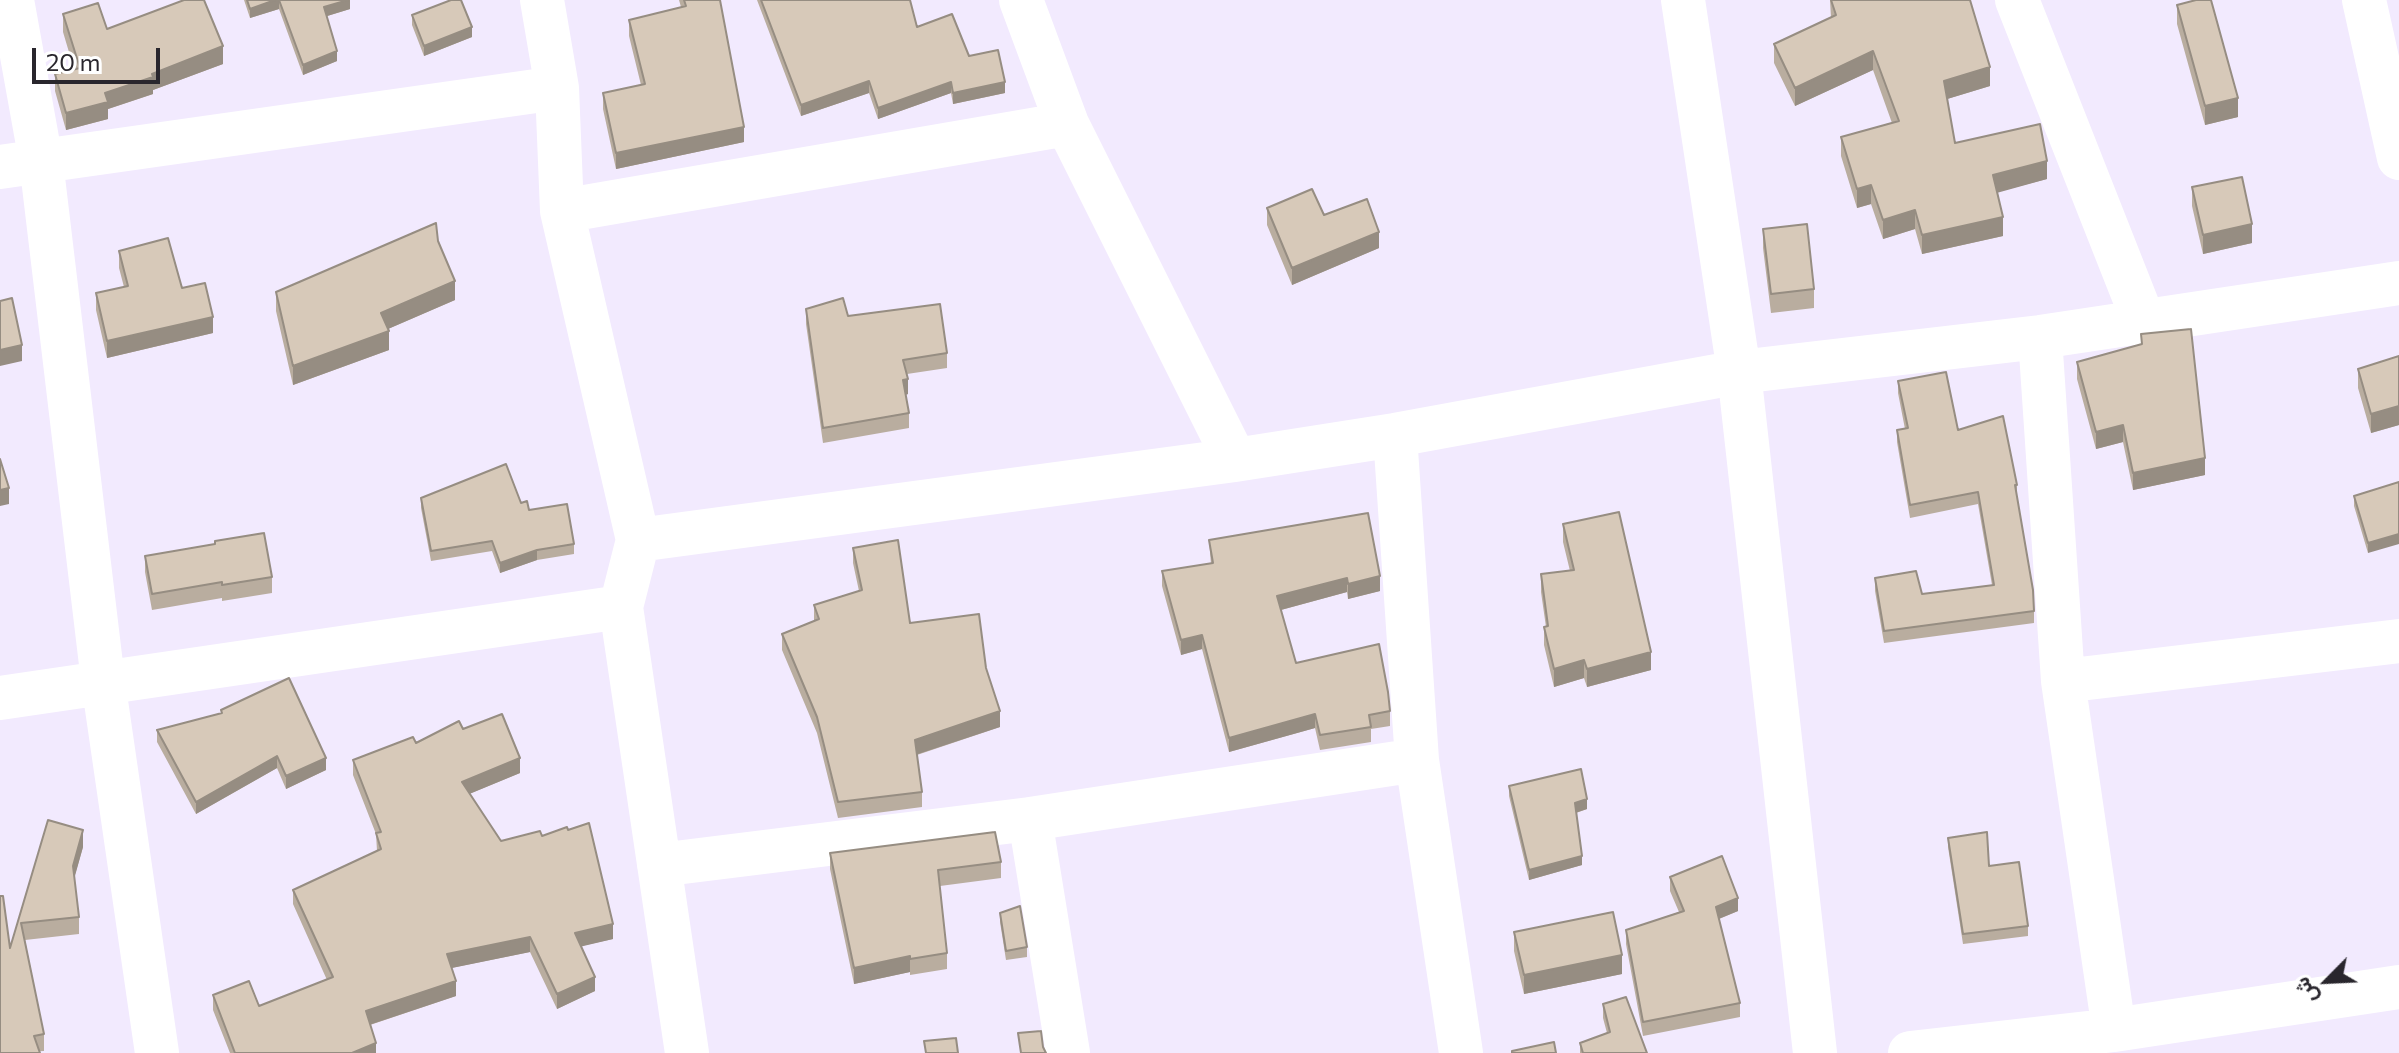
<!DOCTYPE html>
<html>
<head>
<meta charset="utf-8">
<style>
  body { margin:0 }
  #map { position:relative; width:2399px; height:1053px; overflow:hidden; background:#f2eafe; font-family:Commissioner,Vazirmatn,sans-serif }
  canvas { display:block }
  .north { position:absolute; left:2287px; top:941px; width:80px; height:80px; -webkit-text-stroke:6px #fff; paint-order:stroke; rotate:246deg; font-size:22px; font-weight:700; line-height:32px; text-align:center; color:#29262d }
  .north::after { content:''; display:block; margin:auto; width:28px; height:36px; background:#29262d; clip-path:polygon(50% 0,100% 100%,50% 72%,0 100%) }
  .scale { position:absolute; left:32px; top:48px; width:128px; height:36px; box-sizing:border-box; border:4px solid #29262d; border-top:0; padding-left:10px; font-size:24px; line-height:28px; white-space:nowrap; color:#29262d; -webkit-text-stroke:6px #fff; paint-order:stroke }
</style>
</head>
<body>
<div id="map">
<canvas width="2399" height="1053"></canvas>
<div class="north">ش</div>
<div class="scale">20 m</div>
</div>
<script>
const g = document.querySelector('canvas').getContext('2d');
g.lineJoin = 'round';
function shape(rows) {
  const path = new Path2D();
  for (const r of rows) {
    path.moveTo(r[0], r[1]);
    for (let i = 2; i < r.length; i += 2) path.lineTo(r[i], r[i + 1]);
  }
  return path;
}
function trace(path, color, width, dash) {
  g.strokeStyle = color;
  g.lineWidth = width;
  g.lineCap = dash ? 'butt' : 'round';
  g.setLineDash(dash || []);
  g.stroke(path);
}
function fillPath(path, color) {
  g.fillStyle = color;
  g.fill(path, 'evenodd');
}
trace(shape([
  [12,0,41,161,103,681,157,1053],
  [542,0,557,88,562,211,638,540,621,607,687,1053],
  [1021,0,1067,124,1235,460],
  [1683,0,1739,372,1815,1053],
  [2017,0,2144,322],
  [2364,0,2399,158],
  [0,167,557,88],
  [562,211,1067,124],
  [2040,337,2063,681,2114,1030],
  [1395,435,1417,760,1461,1053],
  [638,540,1235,460,1395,435,1739,372,2040,337,2399,283],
  [2063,681,2399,641],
  [0,698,621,607],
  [1030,819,1068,1053],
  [659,865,1030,819,1417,760],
  [1910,1053,2114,1030,2399,987]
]), '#fff', 44);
fillPath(shape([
  [244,0,350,0,350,9,327,16,337,61,303,75,279,9,250,18],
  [679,0,720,0,744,142,616,169,603,109,603,93,641,85,629,36,629,20,681,7],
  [757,0,910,0,917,27,969,56,1005,93,953,104,951,93,878,119,869,93,801,116],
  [1830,0,1970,0,1990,86,1947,99,1955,143,2047,179,1997,192,2003,236,1922,254,1915,229,1883,239,1871,204,1857,208,1841,156,1841,137,1892,123,1873,70,1795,106,1774,63,1774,44,1831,18],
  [2177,5,2238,117,2205,125,2177,24],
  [63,14,107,29,223,64,153,90,153,94,108,109,108,119,66,130,55,91,55,74,74,69,63,32],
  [412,15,472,37,424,56,412,25],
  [2192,187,2252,243,2203,254,2192,206],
  [1267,208,1324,215,1379,248,1292,285,1267,225],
  [1763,229,1814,289,1814,308,1771,313,1763,248],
  [438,241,455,300,388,329,389,350,293,385,276,311,276,292],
  [119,251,182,288,213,333,107,358,96,310,96,293,124,287,119,268],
  [806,309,848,316,947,353,947,368,907,374,908,394,906,395,909,413,909,428,823,443,806,324],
  [2141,334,2205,475,2133,490,2123,442,2096,449,2077,379,2077,362,2141,344],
  [2399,356,2399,425,2371,433,2358,388,2358,369],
  [1898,381,1958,430,2017,485,2017,497,2034,611,2034,623,1884,643,1875,591,1875,578,1922,594,1992,585,1978,504,1910,518,1897,442,1897,430,1905,429,1898,393],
  [2399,482,2368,553,2354,506,2354,496],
  [421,498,521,503,574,544,574,554,537,560,500,573,492,551,431,561,421,508],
  [1368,513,1380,591,1348,599,1347,592,1281,610,1296,663,1390,711,1390,726,1371,729,1371,742,1320,750,1315,728,1229,752,1202,649,1181,655,1162,586,1162,571,1211,564,1209,540],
  [1563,524,1651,670,1587,687,1584,678,1554,687,1544,645,1544,627,1546,627,1541,592,1541,574,1570,571,1563,542],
  [853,548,910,623,986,668,1000,727,917,755,922,792,922,807,838,818,817,733,782,650,782,634,814,621,814,605,859,591,853,563],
  [145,556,272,577,272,593,222,601,222,598,152,610,145,572],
  [221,710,326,770,286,789,277,768,196,814,157,742,157,730,221,713],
  [463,729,520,773,469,794,501,841,542,836,613,939,581,946,595,991,557,1009,530,952,451,968,456,996,370,1025,376,1053,230,1053,213,1010,213,995,259,1006,327,980,293,904,293,890,377,851,376,834,353,775,353,760],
  [1509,786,1587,809,1576,813,1582,865,1529,880,1509,796],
  [48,820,83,847,74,878,79,917,79,934,25,940,44,1034,44,1051,0,1053,10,948],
  [1948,838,1989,866,2028,926,2028,936,1963,944,1948,847],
  [830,853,1001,862,1001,878,940,886,947,953,947,969,910,975,910,972,854,984,830,869],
  [1670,877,1738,911,1719,919,1740,1003,1740,1017,1643,1036,1626,944,1626,930,1679,912,1670,891],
  [1000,913,1027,947,1027,957,1006,960,1000,922],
  [1514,932,1622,974,1524,994,1514,951],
  [1603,1004,1647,1053,1580,1053,1580,1043,1607,1033,1603,1018]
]), '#b9ad9f');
fillPath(shape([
  [275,0,279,0,279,9,250,18,250,9],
  [348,0,350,0,350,9,324,17,324,7],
  [472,27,472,37,424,56,424,46],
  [223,46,223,64,153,90,153,94,108,109,108,119,66,130,66,113,105,93],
  [337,51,337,61,303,75,303,65],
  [1873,51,1873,70,1795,106,1795,88],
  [1990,67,1990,86,1944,100,1944,81],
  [869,81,869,93,801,116,801,105],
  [951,82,951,93,878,119,878,108],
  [1005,82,1005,93,953,104,953,93],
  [2238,98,2238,117,2205,125,2205,106],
  [744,127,744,142,616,169,616,153],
  [2047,161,2047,179,1993,194,1993,175],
  [1871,185,1871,204,1857,208,1857,189],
  [1915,210,1915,229,1883,239,1883,220],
  [2003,217,2003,236,1922,254,1922,235],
  [2252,224,2252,243,2203,254,2203,235],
  [1379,232,1379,248,1292,285,1292,268],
  [455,281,455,300,381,332,381,313],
  [213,317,213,333,107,358,107,341],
  [389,331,389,350,293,385,293,366],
  [22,345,22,361,0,366,0,350],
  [908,379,908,394,903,395,903,380],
  [2399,406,2399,425,2371,433,2371,414],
  [2123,425,2123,442,2096,449,2096,432],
  [2205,458,2205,475,2133,490,2133,473],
  [9,488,9,504,0,506,0,490],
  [2399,534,2399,544,2368,553,2368,543],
  [537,550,537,560,500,573,500,563],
  [1380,576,1380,591,1348,599,1348,584],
  [1347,578,1347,592,1277,611,1277,596],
  [1202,635,1202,649,1181,655,1181,640],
  [1651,652,1651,670,1587,687,1587,669],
  [1584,660,1584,678,1554,687,1554,669],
  [1000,711,1000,727,915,755,915,740],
  [1315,714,1315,728,1229,752,1229,738],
  [277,756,277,768,196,814,196,802],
  [326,758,326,770,286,789,286,776],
  [520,758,520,773,462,797,462,782],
  [1587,799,1587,809,1575,813,1575,803],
  [83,830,83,847,73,883,73,866],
  [1582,856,1582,865,1529,880,1529,870],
  [1738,898,1738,911,1716,920,1716,907],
  [613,924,613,939,575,948,575,933],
  [530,937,530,952,447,969,447,954],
  [1622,955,1622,974,1524,994,1524,975],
  [910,956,910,972,854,984,854,968],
  [595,977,595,991,557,1009,557,994],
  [456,981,456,996,366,1026,366,1011],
  [376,1043,376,1053,352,1053]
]), '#968d82');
const building = shape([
  [184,0,204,0,223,46,152,74,153,77,105,93,108,102,66,113,55,74,80,68,63,14,98,3,107,29,184,0],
  [247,0,275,0,250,9,247,0],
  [279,0,348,0,324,7,337,51,303,65,279,0],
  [451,0,461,0,472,27,424,46,412,15,451,0],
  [684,0,720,0,744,127,616,153,603,93,645,84,629,20,686,6,684,0],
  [761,0,910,0,917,27,952,14,969,56,998,50,1005,82,953,93,951,82,878,108,869,81,801,105,761,0],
  [1831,0,1970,0,1990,67,1944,81,1955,143,2040,124,2047,161,1993,175,2003,217,1922,235,1915,210,1883,220,1871,185,1857,189,1841,137,1899,121,1873,51,1795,88,1774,44,1836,15,1831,0],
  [2196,0,2211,0,2238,98,2205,106,2177,5,2196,0],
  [2242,177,2252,224,2203,235,2192,187,2242,177],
  [1312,189,1324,215,1367,199,1379,232,1292,268,1267,208,1312,189],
  [436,223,438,241,455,281,381,313,389,331,293,366,276,292,436,223],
  [1807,224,1814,289,1771,294,1763,229,1807,224],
  [168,238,182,288,205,283,213,317,107,341,96,293,128,286,119,251,168,238],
  [12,298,22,345,0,350,0,301,12,298],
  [843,298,848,316,940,304,947,353,903,360,908,379,903,380,909,413,823,428,806,309,843,298],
  [2191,329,2205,458,2133,473,2123,425,2096,432,2077,362,2142,344,2141,334,2191,329],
  [2399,356,2399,406,2371,414,2358,369,2399,356],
  [1946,372,1958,430,2003,416,2017,485,2015,485,2033,590,2034,611,1884,631,1875,578,1916,571,1922,594,1994,585,1978,492,1910,505,1897,430,1908,428,1898,381,1946,372],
  [0,459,9,488,0,490,0,459],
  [506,464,521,503,527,501,529,510,567,504,574,544,537,550,500,563,492,541,431,551,421,498,506,464],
  [2399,482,2399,534,2368,543,2354,496,2399,482],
  [1619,512,1651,652,1587,669,1584,660,1554,669,1544,627,1548,626,1541,574,1574,570,1563,524,1619,512],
  [1368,513,1380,576,1348,584,1347,578,1277,596,1296,663,1379,644,1388,692,1390,711,1369,715,1371,727,1320,735,1315,714,1229,738,1202,635,1181,640,1162,571,1213,563,1209,540,1368,513],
  [264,533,272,577,222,585,222,582,152,594,145,556,215,544,215,541,264,533],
  [898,540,910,623,979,614,986,668,1000,711,915,740,922,792,838,802,817,717,782,634,819,619,814,605,862,590,853,548,898,540],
  [289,678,326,758,286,776,277,756,196,802,157,730,222,713,221,710,289,678],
  [502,714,520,758,462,782,501,841,540,831,542,836,567,827,568,830,589,823,613,924,575,933,595,977,557,994,530,937,447,954,456,981,366,1011,376,1043,352,1053,235,1053,213,995,249,981,259,1006,333,977,293,890,381,849,376,833,381,832,353,760,413,737,416,743,459,721,463,729,502,714],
  [1581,769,1587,799,1575,803,1582,856,1529,870,1509,786,1581,769],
  [48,820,83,830,73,866,79,917,21,923,44,1034,34,1036,40,1053,0,1053,0,896,3,896,10,948,48,820],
  [995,832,1001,862,938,870,947,953,910,959,910,956,854,968,830,853,995,832],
  [1987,832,1989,866,2019,862,2028,926,1963,934,1948,838,1987,832],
  [1722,856,1738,898,1716,907,1740,1003,1643,1022,1626,930,1684,911,1670,877,1722,856],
  [1020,906,1027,947,1006,951,1000,913,1020,906],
  [1613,912,1622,955,1524,975,1514,932,1613,912],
  [1626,997,1647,1053,1583,1053,1580,1043,1610,1032,1603,1004,1626,997],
  [1041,1031,1043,1047,1046,1053,1021,1053,1018,1033,1041,1031],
  [956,1038,958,1053,926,1053,924,1041,956,1038],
  [1554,1042,1556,1053,1512,1053,1512,1051,1554,1042]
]);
fillPath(building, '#d7c9b9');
trace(building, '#968d82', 2);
</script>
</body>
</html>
